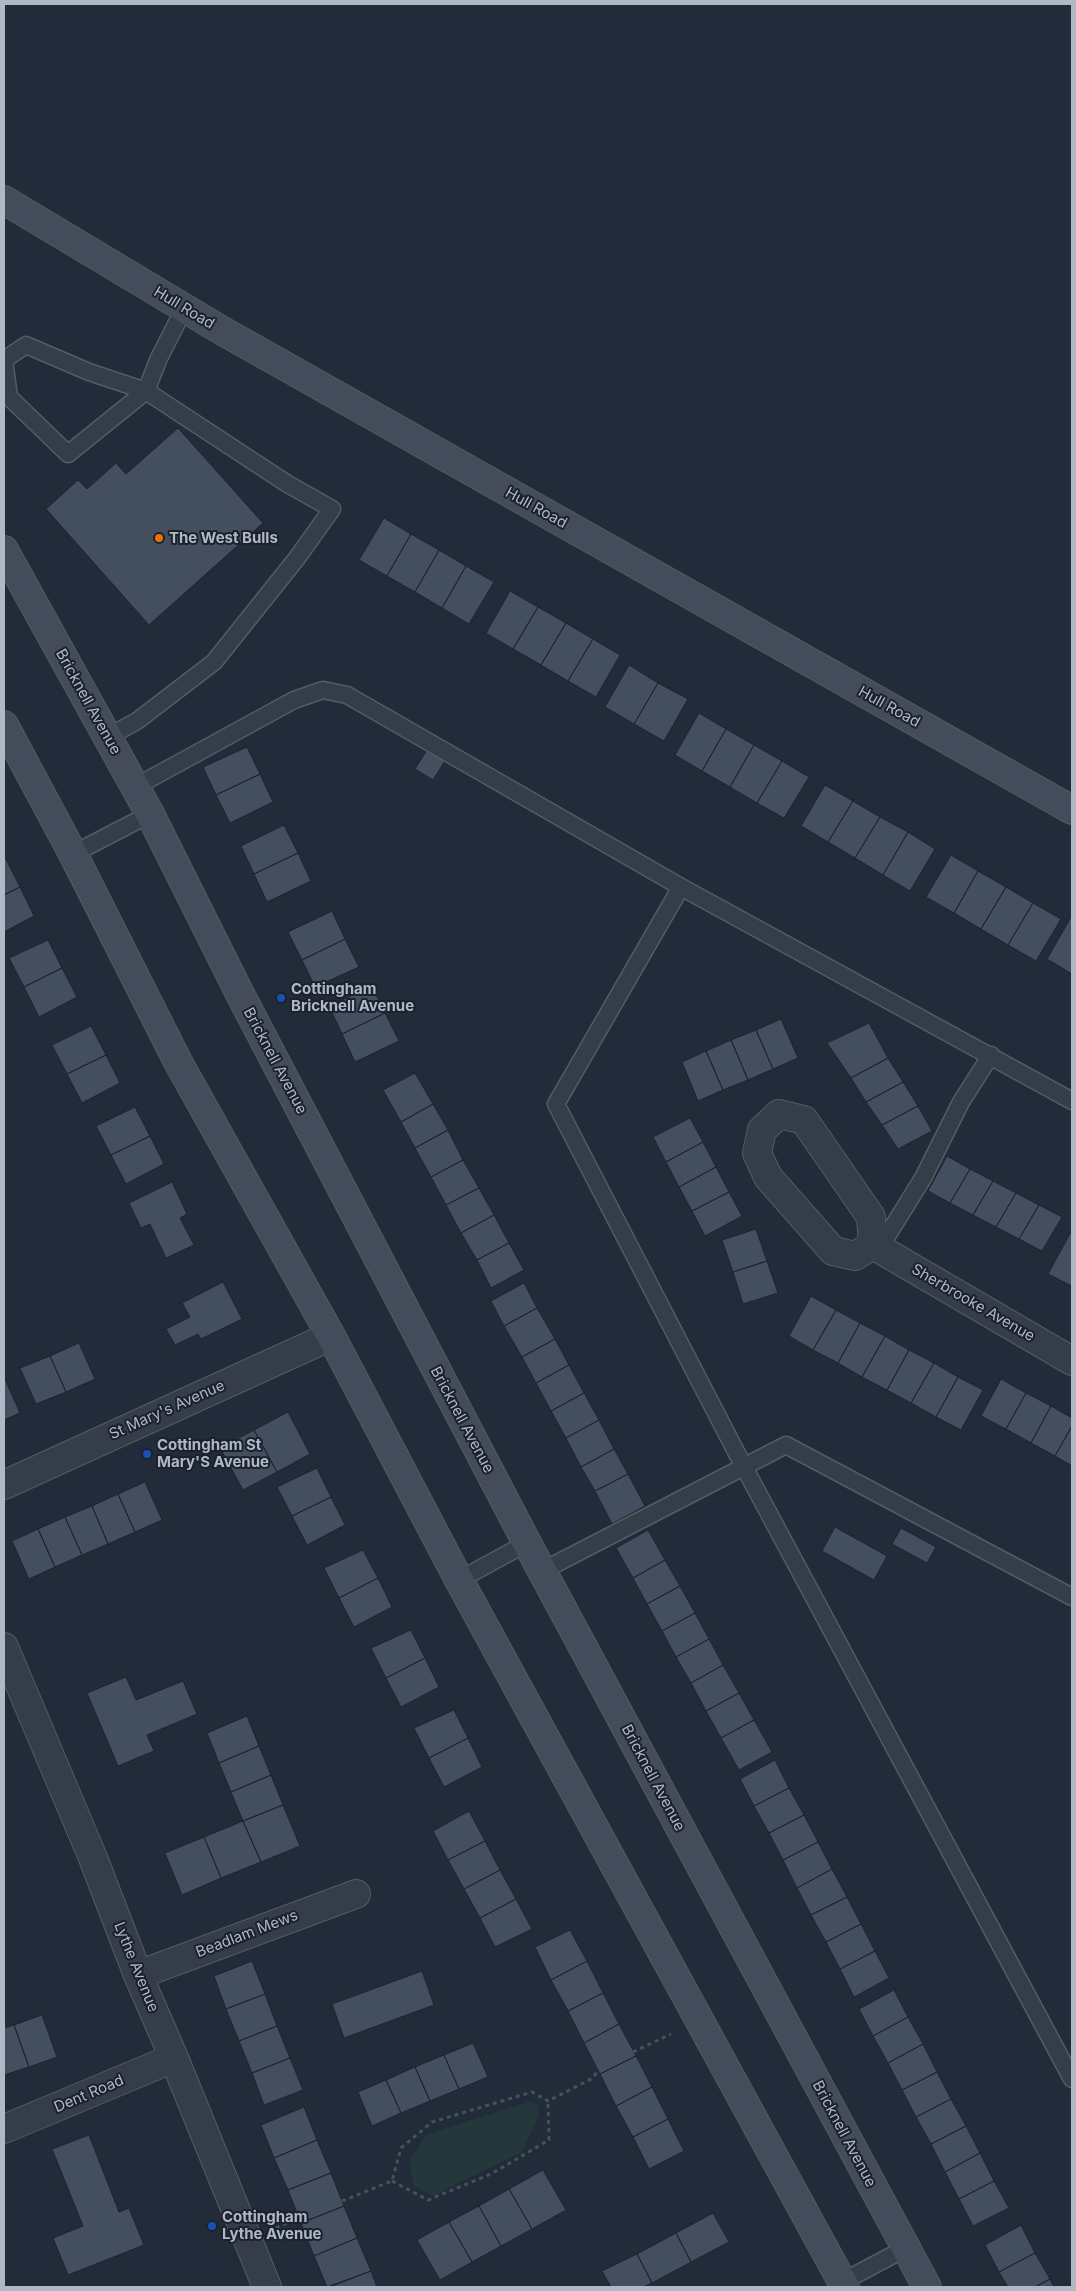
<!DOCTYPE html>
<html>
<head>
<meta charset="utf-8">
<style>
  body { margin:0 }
  #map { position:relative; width:1076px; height:2291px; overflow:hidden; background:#222b39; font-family:Inter,sans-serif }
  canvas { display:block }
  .frame { position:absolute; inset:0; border:5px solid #b0b8c5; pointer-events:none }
</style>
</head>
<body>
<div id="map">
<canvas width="1076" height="2291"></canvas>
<div class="frame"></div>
</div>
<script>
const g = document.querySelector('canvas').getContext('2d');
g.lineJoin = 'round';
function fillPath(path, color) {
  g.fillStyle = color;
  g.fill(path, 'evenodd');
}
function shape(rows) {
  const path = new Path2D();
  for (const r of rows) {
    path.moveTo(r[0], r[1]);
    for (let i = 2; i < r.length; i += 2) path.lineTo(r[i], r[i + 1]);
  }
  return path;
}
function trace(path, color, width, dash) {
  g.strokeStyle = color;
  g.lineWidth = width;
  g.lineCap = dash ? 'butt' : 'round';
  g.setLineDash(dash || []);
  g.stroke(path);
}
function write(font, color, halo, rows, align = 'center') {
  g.font = font + ' Inter,sans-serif';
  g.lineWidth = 4;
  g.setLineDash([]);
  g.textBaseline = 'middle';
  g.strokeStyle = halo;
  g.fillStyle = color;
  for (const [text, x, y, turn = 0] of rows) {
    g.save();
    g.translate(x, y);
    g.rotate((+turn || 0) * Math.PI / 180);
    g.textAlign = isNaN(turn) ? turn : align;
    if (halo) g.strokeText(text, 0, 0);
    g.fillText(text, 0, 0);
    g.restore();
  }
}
fillPath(shape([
  [528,2102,538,2105,539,2115,522,2152,432,2196,414,2186,409,2161,426,2135]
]), '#24373a');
const building = shape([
  [178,428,263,523,149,625,46,509,78,480,87,489,116,463,126,474,178,428],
  [384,518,411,534,387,576,359,560,384,518],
  [411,534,439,550,415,592,387,576,411,534],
  [439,550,466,566,442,608,415,592,439,550],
  [466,566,494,582,469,624,442,608,466,566],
  [510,591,538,607,513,649,486,633,510,591],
  [538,607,566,623,541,665,513,649,538,607],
  [566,623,593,639,568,681,541,665,566,623],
  [593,639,620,655,596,697,568,681,593,639],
  [629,665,658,683,634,724,605,707,629,665],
  [658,683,688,699,664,741,634,724,658,683],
  [699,713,726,729,702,771,675,755,699,713],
  [726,729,754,745,730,787,702,771,726,729],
  [754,745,782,761,757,803,730,787,754,745],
  [247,747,260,774,216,795,203,767,247,747],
  [427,750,445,761,433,780,415,769,427,750],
  [782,761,809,777,784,818,757,803,782,761],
  [260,774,273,802,230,823,216,795,260,774],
  [825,785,853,801,828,842,801,826,825,785],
  [853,801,880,817,855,858,828,842,853,801],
  [880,817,908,832,883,875,855,858,880,817],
  [284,825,298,853,254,874,241,846,284,825],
  [908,832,935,849,910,891,883,875,908,832],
  [298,853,311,881,267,902,254,874,298,853],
  [951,855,978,871,954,913,926,897,951,855],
  [6,859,20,887,4,895,4,860,6,859],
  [978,871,1006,887,981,929,954,913,978,871],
  [20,887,34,916,4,932,4,895,20,887],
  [1006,887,1033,903,1008,945,981,929,1006,887],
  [1033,903,1061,919,1036,961,1008,945,1033,903],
  [332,911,345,939,302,960,288,932,332,911],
  [1071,917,1072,918,1072,974,1047,959,1071,917],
  [345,939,359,967,315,987,302,960,345,939],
  [48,940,62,968,24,987,9,958,48,940],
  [62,968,77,997,39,1017,24,987,62,968],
  [372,986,385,1013,342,1034,329,1006,372,986],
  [385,1013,399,1041,355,1062,342,1034,385,1013],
  [781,1019,798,1058,773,1069,756,1030,781,1019],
  [869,1023,888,1058,851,1078,827,1043,869,1023],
  [91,1026,106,1055,67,1074,52,1045,91,1026],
  [756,1030,773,1069,748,1080,731,1040,756,1030],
  [731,1040,748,1080,723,1090,706,1051,731,1040],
  [706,1051,723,1090,698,1101,682,1062,706,1051],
  [106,1055,120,1083,82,1103,67,1074,106,1055],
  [888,1058,903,1082,866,1102,851,1078,888,1058],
  [415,1073,433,1104,401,1122,383,1090,415,1073],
  [903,1082,918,1106,882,1125,866,1102,903,1082],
  [433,1104,448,1130,415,1148,401,1122,433,1104],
  [918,1106,932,1131,898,1149,882,1125,918,1106],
  [135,1107,150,1136,111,1155,96,1126,135,1107],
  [690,1118,703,1142,666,1162,653,1137,690,1118],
  [448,1130,463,1160,431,1177,415,1148,448,1130],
  [150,1136,164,1164,126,1184,111,1155,150,1136],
  [703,1142,716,1167,679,1187,666,1162,703,1142],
  [947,1156,970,1169,950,1203,928,1191,947,1156],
  [463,1160,479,1188,446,1205,431,1177,463,1160],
  [716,1167,729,1192,692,1211,679,1187,716,1167],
  [970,1169,993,1181,973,1215,950,1203,970,1169],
  [993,1181,1016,1193,996,1227,973,1215,993,1181],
  [172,1182,187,1214,180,1218,194,1245,166,1258,150,1224,141,1228,129,1203,172,1182],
  [479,1188,494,1215,461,1233,446,1205,479,1188],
  [729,1192,742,1216,705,1236,692,1211,729,1192],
  [1016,1193,1039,1205,1019,1239,996,1227,1016,1193],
  [1039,1205,1062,1217,1042,1251,1019,1239,1039,1205],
  [494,1215,509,1243,477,1260,461,1233,494,1215],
  [756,1229,767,1261,733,1272,722,1240,756,1229],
  [1072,1230,1072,1286,1048,1274,1072,1230],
  [509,1243,524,1270,491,1288,477,1260,509,1243],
  [767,1261,778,1293,743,1304,733,1272,767,1261],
  [223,1282,242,1319,201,1339,198,1334,175,1345,166,1329,190,1317,182,1303,223,1282],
  [524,1283,537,1308,504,1326,491,1301,524,1283],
  [811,1296,836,1310,813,1350,789,1336,811,1296],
  [537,1308,555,1339,522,1357,504,1326,537,1308],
  [836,1310,860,1323,838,1363,813,1350,836,1310],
  [860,1323,885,1336,862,1377,838,1363,860,1323],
  [885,1336,909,1350,887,1390,862,1377,885,1336],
  [555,1339,569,1365,536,1383,522,1357,555,1339],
  [79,1343,95,1379,66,1392,50,1356,79,1343],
  [909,1350,934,1363,911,1403,887,1390,909,1350],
  [50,1356,66,1392,36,1404,20,1368,50,1356],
  [934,1363,958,1377,936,1417,911,1403,934,1363],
  [569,1365,584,1393,551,1411,536,1383,569,1365],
  [4,1377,20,1413,4,1420,4,1377],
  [958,1377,983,1390,961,1430,936,1417,958,1377],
  [1001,1379,1026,1393,1006,1429,981,1416,1001,1379],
  [584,1393,599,1420,566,1438,551,1411,584,1393],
  [1026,1393,1051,1406,1031,1443,1006,1429,1026,1393],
  [1051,1406,1072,1418,1072,1426,1055,1456,1031,1443,1051,1406],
  [288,1412,310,1454,277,1472,254,1430,288,1412],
  [599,1420,614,1449,581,1467,566,1438,599,1420],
  [1072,1426,1072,1466,1055,1456,1072,1426],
  [254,1430,277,1472,243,1490,220,1448,254,1430],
  [614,1449,628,1474,595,1491,581,1467,614,1449],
  [317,1468,331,1497,292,1516,277,1487,317,1468],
  [628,1474,645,1506,612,1524,595,1491,628,1474],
  [145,1482,162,1520,135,1532,118,1494,145,1482],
  [118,1494,135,1532,108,1544,92,1506,118,1494],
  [331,1497,345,1525,307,1545,292,1516,331,1497],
  [92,1506,108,1544,82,1555,65,1517,92,1506],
  [65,1517,82,1555,55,1567,38,1529,65,1517],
  [835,1527,887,1556,874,1580,822,1551,835,1527],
  [901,1528,936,1547,927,1563,892,1544,901,1528],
  [38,1529,55,1567,29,1579,12,1541,38,1529],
  [648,1530,665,1560,633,1578,616,1548,648,1530],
  [363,1550,378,1578,339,1598,324,1568,363,1550],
  [665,1560,680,1586,647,1604,633,1578,665,1560],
  [378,1578,392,1607,354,1627,339,1598,378,1578],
  [680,1586,695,1613,662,1631,647,1604,680,1586],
  [695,1613,709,1639,676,1657,662,1631,695,1613],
  [411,1630,425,1658,386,1678,371,1648,411,1630],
  [709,1639,723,1665,691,1683,676,1657,709,1639],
  [425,1658,439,1687,401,1707,386,1678,425,1658],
  [723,1665,739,1693,706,1711,691,1683,723,1665],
  [126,1677,136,1700,183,1681,197,1714,147,1735,154,1751,118,1766,87,1693,126,1677],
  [739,1693,754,1720,721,1738,706,1711,739,1693],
  [454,1710,468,1738,429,1758,414,1728,454,1710],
  [247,1716,259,1746,219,1763,207,1733,247,1716],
  [754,1720,772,1752,739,1770,721,1738,754,1720],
  [468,1738,482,1767,444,1787,429,1758,468,1738],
  [259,1746,271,1775,231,1792,219,1763,259,1746],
  [775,1760,789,1788,754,1806,740,1779,775,1760],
  [271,1775,283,1805,243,1821,231,1792,271,1775],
  [789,1788,804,1815,769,1833,754,1806,789,1788],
  [283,1805,300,1846,261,1862,243,1821,283,1805],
  [469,1811,485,1841,448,1860,433,1831,469,1811],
  [804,1815,818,1842,783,1860,769,1833,804,1815],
  [243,1821,261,1862,221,1878,204,1837,243,1821],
  [204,1837,221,1878,182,1895,165,1853,204,1837],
  [485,1841,500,1870,464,1889,448,1860,485,1841],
  [818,1842,832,1869,797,1888,783,1860,818,1842],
  [832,1869,847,1897,811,1915,797,1888,832,1869],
  [500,1870,516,1899,480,1918,464,1889,500,1870],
  [847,1897,861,1924,826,1942,811,1915,847,1897],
  [516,1899,532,1929,495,1947,480,1918,516,1899],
  [861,1924,875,1951,840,1969,826,1942,861,1924],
  [570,1930,587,1961,551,1980,535,1947,570,1930],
  [875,1951,889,1978,854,1997,840,1969,875,1951],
  [252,1961,265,1994,226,2009,214,1976,252,1961],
  [587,1961,603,1993,568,2011,551,1980,587,1961],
  [422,1971,434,2005,344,2038,332,2004,422,1971],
  [894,1990,908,2017,873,2036,859,2009,894,1990],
  [603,1993,619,2024,584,2043,568,2011,603,1993],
  [265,1994,277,2026,239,2041,226,2009,265,1994],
  [42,2015,57,2057,29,2067,14,2025,42,2015],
  [908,2017,923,2044,888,2063,873,2036,908,2017],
  [619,2024,636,2056,600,2074,584,2043,619,2024],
  [14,2025,29,2067,4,2075,4,2028,14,2025],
  [277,2026,290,2058,252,2073,239,2041,277,2026],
  [473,2043,488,2077,459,2089,444,2055,473,2043],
  [923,2044,937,2072,902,2090,888,2063,923,2044],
  [444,2055,459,2089,430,2101,415,2067,444,2055],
  [636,2056,652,2087,616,2106,600,2074,636,2056],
  [290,2058,303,2090,264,2105,252,2073,290,2058],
  [415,2067,430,2101,401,2113,386,2080,415,2067],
  [937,2072,951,2099,916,2117,902,2090,937,2072],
  [386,2080,401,2113,372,2126,358,2092,386,2080],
  [652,2087,668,2119,633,2137,616,2106,652,2087],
  [951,2099,966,2126,931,2144,916,2117,951,2099],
  [304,2107,317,2140,274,2158,261,2125,304,2107],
  [668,2119,684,2151,649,2169,633,2137,668,2119],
  [966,2126,980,2153,945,2172,931,2144,966,2126],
  [89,2135,119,2212,129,2208,144,2245,68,2275,53,2238,83,2226,52,2149,89,2135],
  [317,2140,331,2173,288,2190,274,2158,317,2140],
  [980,2153,994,2181,959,2199,945,2172,980,2153],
  [543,2170,566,2210,532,2229,509,2189,543,2170],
  [331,2173,344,2206,301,2223,288,2190,331,2173],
  [994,2181,1009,2208,973,2226,959,2199,994,2181],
  [509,2189,532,2229,501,2246,479,2206,509,2189],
  [344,2206,357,2238,314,2256,301,2223,344,2206],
  [479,2206,501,2246,472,2262,449,2222,479,2206],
  [713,2213,729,2242,691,2262,676,2233,713,2213],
  [449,2222,472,2262,440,2280,417,2240,449,2222],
  [1021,2225,1035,2253,999,2272,985,2245,1021,2225],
  [676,2233,691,2262,652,2283,637,2254,676,2233],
  [357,2238,371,2271,327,2287,314,2256,357,2238],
  [1035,2253,1050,2279,1035,2287,1008,2287,999,2272,1035,2253],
  [637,2254,652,2283,643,2287,611,2287,602,2271,637,2254],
  [371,2271,377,2287,330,2287,371,2271],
  [1050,2279,1054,2287,1035,2287,1050,2279]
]);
fillPath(building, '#434e5e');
trace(building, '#1d2430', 1);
const lane = shape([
  [108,737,137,721,214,662,297,558,332,509,286,483,146,391,68,454,9,397,4,360,26,345,89,372,146,391,159,358,184,309],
  [135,787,294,700,323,690,347,695,681,887,1072,1101],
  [73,854,150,814],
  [681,887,556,1104,744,1467,1072,2079],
  [879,1249,923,1178,961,1102,991,1055],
  [542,1571,786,1445,1072,1597],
  [459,1580,527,1543],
  [842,2282,906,2248]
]);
const street = shape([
  [779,1114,804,1120,871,1217,873,1245,855,1256,833,1251,768,1177,757,1153,762,1130,779,1114],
  [873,1245,1072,1361],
  [4,1485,331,1336],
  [4,1647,93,1858,138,1975,174,2058,267,2287],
  [138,1975,356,1894],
  [4,2129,174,2058]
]);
const secondary = shape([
  [4,200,221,330,1072,810],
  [4,550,150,814,240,994,527,1543,927,2287],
  [4,725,73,854,178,1062,331,1336,459,1580,845,2287]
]);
trace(lane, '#535b67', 19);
trace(street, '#535b67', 30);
trace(secondary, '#535b67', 30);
trace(shape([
  [633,2052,671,2034],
  [392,2181,428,2200,491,2174,549,2140,548,2101],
  [342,2201,392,2181,401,2148,432,2122,532,2092,548,2101,593,2078,598,2070],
  [276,2228,299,2217]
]), '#415457', 3, [4, 4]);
trace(lane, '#353d49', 16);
trace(street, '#353d49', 28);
trace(secondary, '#444c5c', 28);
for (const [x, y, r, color] of [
  [159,538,5,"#e8710a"],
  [281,998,5,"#1a4fb4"],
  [147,1454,5,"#1a4fb4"],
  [212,2226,5,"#1a4fb4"]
]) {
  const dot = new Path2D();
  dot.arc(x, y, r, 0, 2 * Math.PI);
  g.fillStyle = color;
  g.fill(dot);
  trace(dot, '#1b222e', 2);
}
write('15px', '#b0b8c5', '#1b222e', [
  ["Hull Road",184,308,31],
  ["Hull Road",536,508,29],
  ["Bricknell Avenue",88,702,61],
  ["Hull Road",889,707,29],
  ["Bricknell Avenue",275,1061,62],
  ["Sherbrooke Avenue",973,1303,30],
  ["St Mary's Avenue",167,1410,-24],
  ["Bricknell Avenue",462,1420,62],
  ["Bricknell Avenue",653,1778,62],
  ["Beadlam Mews",247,1934,-21],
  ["Lythe Avenue",136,1967,68],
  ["Dent Road",89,2094,-23],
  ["Bricknell Avenue",844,2134,62]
]);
write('bold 15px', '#b0b8c5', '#1b222e', [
  ["The West Bulls",169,538],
  ["Cottingham",291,989],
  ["Bricknell Avenue",291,1006],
  ["Cottingham St",157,1445],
  ["Mary'S Avenue",157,1462],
  ["Cottingham",222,2217],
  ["Lythe Avenue",222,2234]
], 'left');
</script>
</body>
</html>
